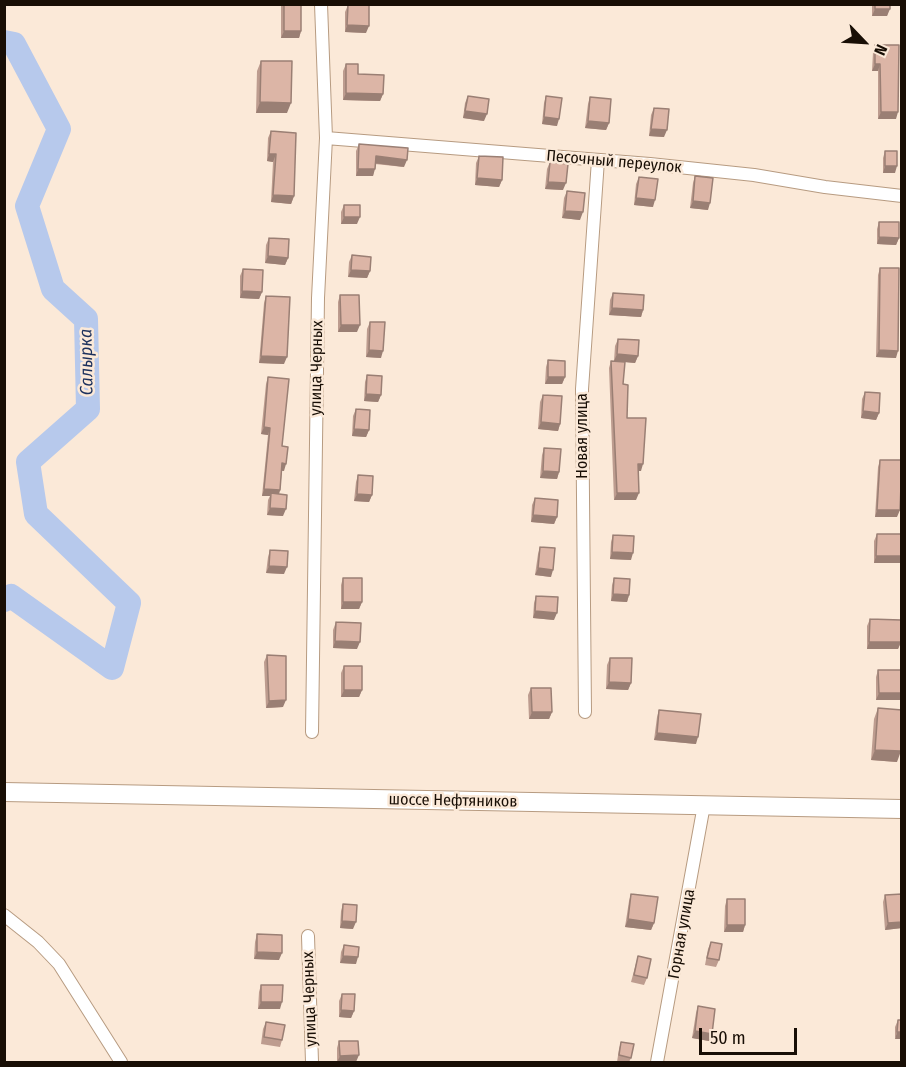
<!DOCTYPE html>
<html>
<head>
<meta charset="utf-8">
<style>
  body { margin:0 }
  #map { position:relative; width:906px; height:1067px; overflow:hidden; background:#fbe9d8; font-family:"Fira Sans Condensed",sans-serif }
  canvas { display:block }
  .frame { position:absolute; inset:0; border:6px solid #180e05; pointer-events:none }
  .north { position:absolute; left:834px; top:12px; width:60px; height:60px; -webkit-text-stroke:4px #fbe9d8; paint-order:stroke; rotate:115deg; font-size:16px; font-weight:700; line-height:24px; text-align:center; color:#180e05 }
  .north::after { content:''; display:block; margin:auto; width:21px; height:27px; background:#180e05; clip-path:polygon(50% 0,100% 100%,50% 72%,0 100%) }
  .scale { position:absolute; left:699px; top:1028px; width:98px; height:27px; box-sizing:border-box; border:3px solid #180e05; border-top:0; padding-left:8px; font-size:18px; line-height:21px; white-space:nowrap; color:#180e05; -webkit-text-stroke:4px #fbe9d8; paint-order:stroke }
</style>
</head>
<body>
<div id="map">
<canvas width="906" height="1067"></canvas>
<div class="frame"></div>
<div class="north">N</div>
<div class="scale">50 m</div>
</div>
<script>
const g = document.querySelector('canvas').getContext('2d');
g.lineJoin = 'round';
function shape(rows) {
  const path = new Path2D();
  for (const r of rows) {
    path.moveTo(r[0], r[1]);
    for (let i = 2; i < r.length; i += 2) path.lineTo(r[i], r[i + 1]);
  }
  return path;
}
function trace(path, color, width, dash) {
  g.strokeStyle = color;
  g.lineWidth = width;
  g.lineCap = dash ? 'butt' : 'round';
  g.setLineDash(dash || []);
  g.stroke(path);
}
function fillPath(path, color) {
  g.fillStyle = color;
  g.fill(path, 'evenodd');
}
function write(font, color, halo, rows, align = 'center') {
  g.font = font + ' "Fira Sans Condensed",sans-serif';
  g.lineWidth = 5;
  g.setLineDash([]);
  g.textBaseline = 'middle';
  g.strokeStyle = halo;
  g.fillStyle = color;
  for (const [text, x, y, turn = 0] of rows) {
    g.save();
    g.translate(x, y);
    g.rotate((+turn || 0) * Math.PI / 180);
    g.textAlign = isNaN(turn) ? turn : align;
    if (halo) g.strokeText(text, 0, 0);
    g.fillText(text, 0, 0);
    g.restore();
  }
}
trace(shape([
  [4,42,14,44,59,129,27,206,53,289,86,319,88,409,28,462,36,514,129,603,112,668,11,596,4,600]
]), '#b7c9ec', 24);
const street = shape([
  [326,138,650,164,754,175,825,187,902,196],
  [585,712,582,389,598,160],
  [312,732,318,298,326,138,321,4],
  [4,915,38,942,59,964,121,1062],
  [308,936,312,1062],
  [657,1062,704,805]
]);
const secondary = shape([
  [4,792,902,809]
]);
trace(street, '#b79b81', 14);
trace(secondary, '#b79b81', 20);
trace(street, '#fff', 12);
trace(secondary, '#fff', 18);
fillPath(shape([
  [281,4,301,4,301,31,299,38,281,38],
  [872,4,890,4,887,16,872,16],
  [348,5,366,33,345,32,345,12],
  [875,45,896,119,878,119,878,71,872,71,873,52],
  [261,61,287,113,256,113,257,71],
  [346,64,358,74,383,94,380,101,343,100,343,71],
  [468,96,484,121,463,118,465,103],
  [546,96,557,126,542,124,544,103],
  [590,97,609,123,606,130,585,128,588,104],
  [654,108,664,137,649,136,651,115],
  [271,131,294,196,291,204,271,202,273,162,267,161,268,138],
  [359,144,404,167,375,164,373,176,356,176,356,151],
  [885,151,895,173,883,173,883,158],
  [479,156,502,180,499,187,475,185,476,163],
  [550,162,563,190,545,189,547,169],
  [695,176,708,210,690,208,693,183],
  [639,177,653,207,634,205,636,184],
  [567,191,580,220,562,218,564,198],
  [344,205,357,224,341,224,341,212],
  [879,222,899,238,896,245,877,244,877,229],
  [269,238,288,258,285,265,265,263,266,245],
  [352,255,370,271,367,278,348,277,349,262],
  [880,268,896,358,876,357,878,275],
  [243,269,262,292,259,299,240,298,240,276],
  [613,293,643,310,641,317,609,315,610,300],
  [340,295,357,332,338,332,338,302],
  [266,296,284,364,259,363,264,303],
  [370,322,381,358,366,357,367,329],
  [618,339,638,356,635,363,625,362,623,384,627,418,641,471,638,471,636,500,614,500,609,368,611,361,614,361,615,346],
  [548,360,565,377,562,384,545,384,546,367],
  [367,375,381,395,378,402,364,401,365,382],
  [268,377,282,446,284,471,282,471,280,490,279,494,283,516,267,515,268,500,270,496,262,496,268,435,261,434,266,384],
  [865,392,879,413,876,420,861,418,862,399],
  [543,395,560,424,558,431,538,429,540,402],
  [356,409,369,430,366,437,352,436,353,416],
  [544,448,559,472,557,479,540,478,542,455],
  [880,460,897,517,875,517,878,467],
  [358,475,372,495,369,502,354,501,356,482],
  [535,498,557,517,554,524,531,522,532,505],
  [877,534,900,563,874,563,874,541],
  [613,535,631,560,610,559,611,542],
  [540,547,551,577,535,575,538,554],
  [270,550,284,574,266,573,268,557],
  [343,578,362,602,359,609,341,609,341,585],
  [614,578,629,595,627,602,611,601,612,585],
  [536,596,554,620,533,618,534,603],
  [870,619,901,642,898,649,867,649,867,626],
  [336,622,357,649,333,648,333,630],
  [267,655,283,707,266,708,264,662],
  [610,658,631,683,628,690,606,689,607,665],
  [344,666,362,690,359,697,341,697,341,673],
  [878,670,901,700,876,700,876,677],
  [531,688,552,712,549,719,529,719,528,695],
  [878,708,897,762,871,760,874,719],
  [659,710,696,744,654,740,657,717],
  [631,894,654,923,651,930,625,927,629,901],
  [902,894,902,928,885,930,883,902,885,895],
  [727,899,745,925,743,932,724,932,725,906],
  [343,904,353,929,340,928,341,911],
  [257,934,279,960,254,959,255,942],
  [711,942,719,960,716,967,705,965,708,949],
  [344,945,356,964,340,963,341,952],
  [638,956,647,978,644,985,631,982],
  [261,985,280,1009,258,1009,259,992],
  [342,994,354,1011,351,1018,339,1017,339,1001],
  [698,1006,709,1041,692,1038,696,1013],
  [898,1020,902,1020,895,1039,895,1027],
  [266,1022,282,1040,280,1047,261,1044,263,1029],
  [339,1041,356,1062,337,1062,337,1048],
  [621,1042,631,1058,629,1062,617,1062,619,1049]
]), '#bd9c8f');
fillPath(shape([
  [875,9,890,9,887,16,872,16],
  [347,25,369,26,366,33,345,32],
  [284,31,301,31,299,38,281,38],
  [875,64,880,64,878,71,872,71],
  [346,93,383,94,380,101,343,100],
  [260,102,291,103,287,113,256,113],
  [465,111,487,114,484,121,463,118],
  [881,112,898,112,896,119,878,119],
  [544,117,559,119,557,126,542,124],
  [588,121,609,123,606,130,585,128],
  [651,129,667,130,664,137,649,136],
  [269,154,276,154,273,162,267,161],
  [376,156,407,160,404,167,373,163],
  [885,166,897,166,895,173,883,173],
  [358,169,375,169,373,176,356,176],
  [477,178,502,180,499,187,475,185],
  [548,182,566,183,563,190,545,189],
  [273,195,294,196,291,204,271,202],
  [636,198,655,200,653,207,634,205],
  [693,201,710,203,708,210,690,208],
  [565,211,583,212,580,220,562,218],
  [344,217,360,217,357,224,341,224],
  [879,237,899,238,896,245,877,244],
  [268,256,288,258,285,265,265,263],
  [351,270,370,271,367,278,348,277],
  [242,291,262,292,259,299,240,298],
  [612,308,643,310,641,317,609,315],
  [341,325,360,325,357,332,338,332],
  [369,350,383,351,381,358,366,357],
  [879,350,898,351,896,358,876,357],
  [617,354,638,356,635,363,614,361],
  [261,356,287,357,284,364,259,363],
  [548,377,565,377,562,384,545,384],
  [366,394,381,395,378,402,364,401],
  [863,411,879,413,876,420,861,418],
  [541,422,560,424,558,431,538,429],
  [264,427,270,428,268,435,261,434],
  [354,429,369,430,366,437,352,436],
  [282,463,286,464,284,471,279,470],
  [638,464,643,464,641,471,636,471],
  [543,471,559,472,557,479,540,478],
  [264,489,280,490,278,497,271,493,270,496,262,496],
  [617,493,639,493,636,500,614,500],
  [357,494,372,495,369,502,354,501],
  [270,508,286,509,283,516,267,515],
  [877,510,900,510,897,517,875,517],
  [533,515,557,517,554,524,531,522],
  [612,552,633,553,631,560,610,559],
  [876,556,902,556,902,558,900,563,874,563],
  [269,566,287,567,284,574,266,573],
  [538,568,553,570,551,577,535,575],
  [613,594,629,595,627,602,611,601],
  [343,602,362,602,359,609,341,609],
  [535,611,557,613,554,620,533,618],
  [335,641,360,642,357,649,333,648],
  [869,642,901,642,898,649,867,649],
  [609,682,631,683,628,690,606,689],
  [344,690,362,690,359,697,341,697],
  [879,693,902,693,901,700,876,700],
  [286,700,283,707,266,708,269,701],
  [532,712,552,712,549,719,529,719],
  [657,733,698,737,696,744,654,740],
  [875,750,901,751,897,762,871,760],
  [628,919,654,923,651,930,625,927],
  [342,921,356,922,353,929,340,928],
  [902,922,902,928,885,930,888,923],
  [727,925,745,925,743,932,724,932],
  [257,952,282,953,279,960,254,959],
  [343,956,358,957,356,964,340,963],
  [261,1002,282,1002,280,1009,258,1009],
  [341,1010,354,1011,351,1018,339,1017],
  [695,1031,712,1034,709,1041,692,1038],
  [897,1032,902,1032,902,1039,895,1039],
  [359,1055,356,1062,337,1062,340,1056]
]), '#9a7f74');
const building = shape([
  [284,4,301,4,301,31,284,31,284,4],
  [875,4,890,4,890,9,875,9,875,4],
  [348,5,369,5,369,26,347,25,348,5],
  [875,45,899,45,898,112,881,112,880,64,875,64,875,45],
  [261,61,292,61,291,103,260,102,261,61],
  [346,64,358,64,358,74,384,75,383,94,346,93,346,64],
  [468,96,489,99,487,114,465,111,468,96],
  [546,96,562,98,559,119,544,117,546,96],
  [590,97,611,99,609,123,588,121,590,97],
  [654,108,669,109,667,130,651,129,654,108],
  [271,131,296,133,294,196,273,195,276,154,269,154,271,131],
  [359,144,408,148,407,160,376,156,375,169,358,169,359,144],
  [885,151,897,151,897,166,885,166,885,151],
  [479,156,503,157,502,180,477,178,479,156],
  [550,162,568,164,566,183,548,182,550,162],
  [695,176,713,178,710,203,693,201,695,176],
  [639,177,658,179,655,200,636,198,639,177],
  [567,191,585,193,583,212,565,211,567,191],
  [344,205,360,205,360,217,344,217,344,205],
  [879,222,899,222,899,238,879,237,879,222],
  [269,238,289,239,288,258,268,256,269,238],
  [352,255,371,257,370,271,351,270,352,255],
  [880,268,899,268,898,351,879,350,880,268],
  [243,269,263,270,262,292,242,291,243,269],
  [613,293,644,295,643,310,612,308,613,293],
  [340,295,359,295,360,325,341,325,340,295],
  [266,296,290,297,287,357,261,356,266,296],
  [370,322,385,322,383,351,369,350,370,322],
  [618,339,639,340,638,356,617,354,618,339],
  [548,360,565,361,565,377,548,377,548,360],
  [611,361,625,362,623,384,628,385,627,418,646,418,643,464,638,464,639,493,617,493,611,361],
  [367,375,382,376,381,395,366,394,367,375],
  [268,377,289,379,282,446,288,447,286,464,282,463,280,490,264,489,270,428,264,427,268,377],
  [865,392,880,393,879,413,863,411,865,392],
  [543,395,562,396,560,424,541,422,543,395],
  [356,409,370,410,369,430,354,429,356,409],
  [544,448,561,449,559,472,543,471,544,448],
  [880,460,902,460,900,510,877,510,880,460],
  [358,475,373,476,372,495,357,494,358,475],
  [271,493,287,495,286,509,270,508,271,493],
  [535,498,558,500,557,517,533,515,535,498],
  [877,534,902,534,902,556,876,556,877,534],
  [613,535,634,536,633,553,612,552,613,535],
  [540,547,555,548,553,570,538,568,540,547],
  [270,550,288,551,287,567,269,566,270,550],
  [343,578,362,578,362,602,343,602,343,578],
  [614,578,630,579,629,595,613,594,614,578],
  [536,596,558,597,557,613,535,611,536,596],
  [870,619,901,620,901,642,869,642,870,619],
  [336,622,361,623,360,642,335,641,336,622],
  [267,655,286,656,286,700,269,701,267,655],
  [610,658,632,658,631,683,609,682,610,658],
  [344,666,362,666,362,690,344,690,344,666],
  [878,670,902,670,902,693,879,693,878,670],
  [531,688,551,688,552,712,532,712,531,688],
  [878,708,902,710,901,751,875,750,878,708],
  [659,710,701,714,698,737,657,733,659,710],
  [631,894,658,897,654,923,628,919,631,894],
  [902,894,902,922,888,923,885,895,902,894],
  [727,899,745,899,745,925,727,925,727,899],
  [343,904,357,905,356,922,342,921,343,904],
  [257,934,282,935,282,953,257,952,257,934],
  [711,942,722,944,719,960,707,958,711,942],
  [344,945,359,947,358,957,343,956,344,945],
  [638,956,651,959,647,978,634,975,638,956],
  [261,985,283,985,282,1002,261,1002,261,985],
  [342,994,355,994,354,1011,341,1010,342,994],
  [698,1006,715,1009,712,1034,695,1031,698,1006],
  [898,1020,902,1020,902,1032,897,1032,898,1020],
  [266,1022,285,1025,282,1040,264,1037,266,1022],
  [339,1041,358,1041,359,1055,340,1056,339,1041],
  [621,1042,634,1044,631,1058,619,1055,621,1042]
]);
fillPath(building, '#dcb5a6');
trace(building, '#9a7f74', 1.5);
write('16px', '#180e05', '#fbe9d8', [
  ["Песочный переулок",614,162,5],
  ["улица Черных",317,368,-89],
  ["Новая улица",583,436,-90],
  ["шоссе Нефтяников",453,801,1],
  ["Горная улица",682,934,-80],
  ["улица Черных",310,999,-92]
]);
write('italic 18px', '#1c315d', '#fbe9d8', [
  ["Салырка",87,362,-91]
]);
</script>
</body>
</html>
